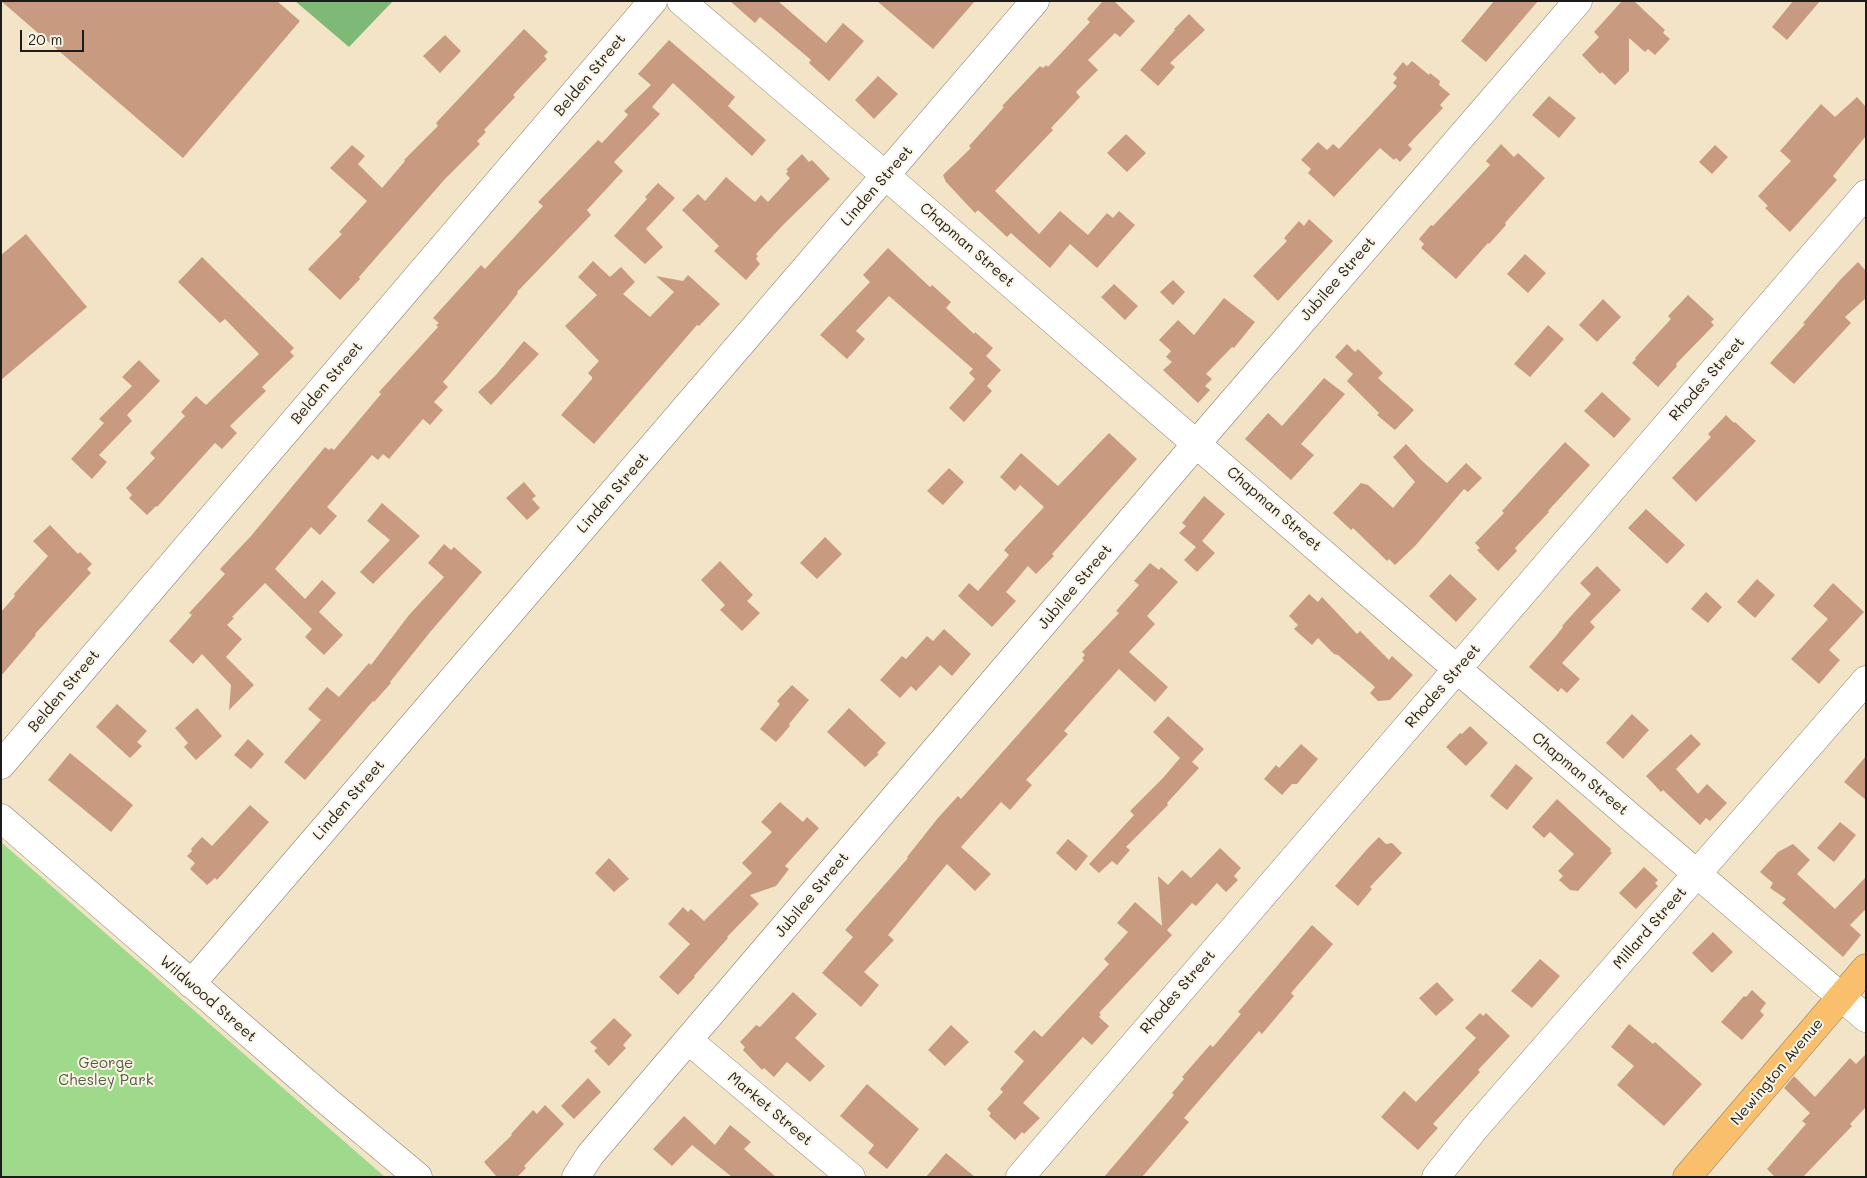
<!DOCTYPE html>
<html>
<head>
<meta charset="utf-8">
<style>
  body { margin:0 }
  #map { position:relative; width:1867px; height:1178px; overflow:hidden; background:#f3e4c7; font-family:Mali,sans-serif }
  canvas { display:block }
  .frame { position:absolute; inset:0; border:2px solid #1c1c1c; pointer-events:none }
  .scale { position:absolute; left:20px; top:30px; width:64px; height:22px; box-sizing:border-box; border:2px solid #1c1c1c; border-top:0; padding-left:6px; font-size:15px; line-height:18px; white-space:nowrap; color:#1c1c1c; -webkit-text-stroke:4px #fcf5e5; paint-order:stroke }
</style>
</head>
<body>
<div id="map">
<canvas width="1867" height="1178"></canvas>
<div class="frame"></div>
<div class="scale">20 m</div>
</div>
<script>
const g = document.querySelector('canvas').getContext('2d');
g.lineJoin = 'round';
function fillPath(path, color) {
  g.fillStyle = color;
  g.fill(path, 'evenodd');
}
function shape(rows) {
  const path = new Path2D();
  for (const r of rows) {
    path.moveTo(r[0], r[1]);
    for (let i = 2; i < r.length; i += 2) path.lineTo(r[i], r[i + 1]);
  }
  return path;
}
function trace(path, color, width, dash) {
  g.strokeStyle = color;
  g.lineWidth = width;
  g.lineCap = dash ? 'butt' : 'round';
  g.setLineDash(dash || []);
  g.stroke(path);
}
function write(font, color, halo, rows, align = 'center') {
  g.font = font + ' Mali,sans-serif';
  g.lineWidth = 4;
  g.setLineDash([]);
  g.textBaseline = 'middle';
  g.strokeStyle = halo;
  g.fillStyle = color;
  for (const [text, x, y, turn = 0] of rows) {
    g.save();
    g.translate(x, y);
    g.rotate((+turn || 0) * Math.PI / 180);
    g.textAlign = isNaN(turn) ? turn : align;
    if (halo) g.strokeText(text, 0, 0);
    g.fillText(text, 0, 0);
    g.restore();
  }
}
fillPath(shape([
  [1,842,385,1177,1,1177]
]), '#9fd98c');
fillPath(shape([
  [295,1,393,1,349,47]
]), '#7fb978');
fillPath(shape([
  [1,1,277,1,300,21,183,158],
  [730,1,778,1,826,43,843,23,864,41,829,81,809,63,811,60,760,17,755,23],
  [877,1,975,1,933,49],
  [1103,1,1114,1,1135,21,1120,37,1115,33,1088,60,1098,70,1076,92,1080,97,1051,128,1053,130,995,191,1039,234,1060,211,1088,235,1107,213,1113,218,1119,211,1135,225,1097,268,1070,244,1050,268,1011,233,1007,237,978,210,975,213,946,182,943,175,971,148,969,146,1004,107,1002,106,1040,66,1043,68,1046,65,1048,67,1090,22,1087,19],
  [1494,1,1538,1,1486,62,1461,41],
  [1622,1,1634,1,1665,30,1663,33,1670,39,1655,55,1648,49,1645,52,1629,38,1629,71,1615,85,1602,72,1600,74,1582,55,1599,37,1594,32],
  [1793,1,1820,1,1787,40,1772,27],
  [1189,14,1205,30,1170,63,1175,67,1158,86,1140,70,1175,30,1174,29],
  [524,29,548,52,544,56,547,59,513,95,515,97,484,130,486,132,477,141,480,144,445,179,359,277,360,279,340,300,308,269,342,234,339,232,367,201,330,168,352,145,365,156,358,164,382,188,405,161,404,160,438,126,436,123],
  [445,35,461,51,440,73,423,56],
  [669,40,735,97,728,106,766,140,752,156,673,83,652,107,660,114,614,162,623,171,587,210,591,215,517,292,518,293,508,306,443,382,448,387,434,402,443,410,430,425,423,419,389,459,383,454,378,460,372,455,327,507,337,516,320,535,311,527,275,569,305,599,322,580,336,593,319,612,343,635,324,655,305,637,312,629,265,583,232,617,234,618,227,625,242,639,226,657,254,685,229,710,231,685,202,654,193,664,169,641,192,615,189,613,225,574,220,569,251,536,325,447,329,450,331,448,334,450,381,394,379,392,438,327,436,325,439,323,433,318,481,265,485,269,543,206,538,202,598,140,602,143,628,115,624,111,651,85,638,74],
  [1412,61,1429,75,1430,73,1440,81,1439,85,1450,94,1440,105,1443,108,1408,145,1412,149,1400,162,1396,158,1394,160,1380,148,1334,197,1308,173,1311,169,1301,160,1318,142,1327,150,1333,144,1339,149,1397,86,1393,83,1397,78,1393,74,1403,62,1407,66],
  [878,76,898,94,874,119,855,100],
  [1549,96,1576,118,1559,138,1532,115],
  [1857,97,1866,107,1866,136,1833,176,1837,180,1790,232,1765,208,1768,206,1758,196,1791,161,1780,151,1821,104,1835,117],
  [1126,134,1146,153,1127,172,1107,153],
  [1501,144,1514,157,1518,153,1545,178,1505,223,1506,225,1489,244,1488,243,1456,279,1421,248,1424,244,1419,239,1431,225,1433,226,1490,165,1486,161],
  [1715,145,1728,157,1712,174,1699,162],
  [802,154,809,162,812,160,830,179,783,225,756,254,758,256,756,259,760,264,746,280,714,251,719,246,682,210,698,194,705,201,726,177,755,202,761,195,768,202,790,178,786,174,788,171,786,170],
  [658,183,675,198,646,229,663,247,645,264,614,236,647,199,645,197],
  [1309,219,1333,241,1278,301,1253,276,1287,241,1284,238,1299,221,1304,226],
  [26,234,87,307,1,380,1,255],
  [888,248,930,287,932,285,951,302,946,308,974,334,975,332,993,348,986,356,1001,370,987,386,992,391,964,422,949,408,975,379,969,373,973,369,889,296,856,331,865,339,847,359,820,335,870,282,863,275],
  [1525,254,1546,273,1528,293,1507,274],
  [202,257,294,348,290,352,294,356,262,387,266,391,230,426,237,433,222,449,215,443,157,507,156,506,147,515,129,498,132,495,126,488,155,458,150,453,185,416,181,412,196,396,206,405,259,354,225,319,220,323,178,282],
  [593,261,610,277,621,267,635,282,623,294,650,317,674,292,656,276,683,281,688,275,720,304,699,326,697,325,594,444,561,415,592,379,592,377,588,373,599,361,565,326,597,295,578,277],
  [1858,262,1866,271,1866,298,1845,317,1851,323,1794,384,1770,363,1805,324,1803,323,1841,279],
  [1173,280,1185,292,1173,305,1160,292],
  [1114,284,1138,306,1125,320,1101,297],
  [1688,295,1714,319,1711,322,1714,325,1676,364,1677,366,1658,387,1632,363,1636,359,1635,358,1671,319,1668,316],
  [1224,298,1255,322,1234,348,1232,347,1206,374,1212,379,1205,386,1210,390,1198,403,1163,370,1172,362,1166,357,1171,351,1159,340,1178,320,1194,335],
  [1603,299,1621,317,1597,342,1579,325],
  [1548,325,1564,339,1530,377,1514,364],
  [524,341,539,354,491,405,478,392,496,375],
  [1347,344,1355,352,1358,349,1383,373,1378,378,1414,410,1395,430,1377,415,1379,413,1347,381,1353,374,1335,357],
  [139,360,160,381,127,415,132,421,99,455,107,462,92,479,71,459,104,423,99,419,132,386,122,377],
  [1324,378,1345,394,1301,444,1314,455,1291,480,1245,439,1268,413,1282,426],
  [1602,392,1631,419,1614,438,1584,411],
  [1726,415,1734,423,1735,422,1756,441,1696,502,1672,478,1711,437,1708,434],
  [1109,433,1137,459,1052,554,1054,556,1036,574,1028,566,1006,592,1016,601,992,627,958,596,969,583,978,591,1009,555,1004,550,1044,507,1020,485,1015,491,1000,477,1021,453,1058,486],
  [1565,442,1590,465,1548,511,1549,512,1515,548,1517,551,1498,571,1477,550,1480,548,1475,543,1504,513,1502,511],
  [1406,444,1421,460,1447,483,1466,463,1482,478,1468,492,1464,489,1415,546,1395,565,1389,559,1387,561,1353,528,1351,530,1333,513,1361,483,1368,485,1393,508,1415,482,1393,457],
  [949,468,964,482,943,505,927,491],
  [524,482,536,496,532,499,540,508,527,520,506,498],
  [1204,496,1225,514,1202,541,1215,553,1197,572,1184,560,1196,547,1179,533,1186,526,1182,523],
  [382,503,420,536,373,584,360,572,390,540,367,521],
  [1646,509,1685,545,1667,564,1628,528],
  [50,525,78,554,80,552,92,564,87,569,91,573,35,634,36,635,1,676,1,612,15,596,14,594,48,556,33,541],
  [825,537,842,554,817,579,800,563],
  [444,544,451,550,454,547,482,572,431,631,390,682,391,683,374,702,373,701,305,780,284,762,321,720,308,709,327,687,339,697,369,663,371,665,409,615,444,577,428,563],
  [720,561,753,595,747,601,760,613,742,631,720,610,725,605,701,580],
  [1150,563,1159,570,1161,567,1178,582,1147,616,1155,624,1129,652,1168,687,1155,702,1119,669,1064,731,1068,734,1026,780,1032,785,1010,810,1001,802,961,847,991,874,975,891,947,864,888,935,894,940,864,972,879,985,861,1007,822,973,853,937,845,930,908,858,907,857,938,818,958,796,961,799,1084,660,1082,658,1085,655,1082,652,1119,613,1116,611,1139,585,1134,581],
  [1597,566,1621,590,1590,622,1595,627,1562,663,1580,679,1567,693,1561,688,1558,692,1529,667,1556,636,1563,627,1562,626,1591,594,1580,583],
  [1450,574,1477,599,1456,622,1429,596],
  [1757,579,1775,595,1755,618,1737,602],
  [1833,583,1864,612,1829,650,1840,660,1819,684,1791,659,1828,619,1813,606],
  [1706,592,1722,607,1708,623,1691,609],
  [1309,594,1318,602,1322,597,1357,634,1360,631,1389,660,1392,656,1413,675,1390,700,1378,701,1370,693,1375,687,1338,655,1334,654,1318,638,1312,645,1294,629,1298,625,1289,616],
  [944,629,971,654,952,676,940,665,916,691,911,686,900,698,880,680,902,656,906,659,927,636,933,641],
  [792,685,809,700,789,724,790,726,776,742,760,729,780,704,777,701],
  [117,704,147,731,137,742,142,746,130,758,96,727],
  [197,708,222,736,196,760,184,747,188,743,175,728],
  [849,708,886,743,877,753,879,754,865,767,827,732],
  [1632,714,1649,730,1623,759,1606,743],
  [1168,716,1204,749,1192,762,1199,768,1167,803,1168,805,1126,847,1130,850,1117,865,1112,861,1099,873,1089,864,1134,815,1130,811,1163,778,1180,758,1153,732],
  [1470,726,1488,743,1466,766,1446,747,1460,733,1462,734],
  [1691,734,1701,744,1676,769,1698,794,1707,784,1727,803,1710,821,1706,818,1700,825,1663,790,1661,792,1646,776],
  [248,739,264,754,251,769,234,755],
  [1301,744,1318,759,1297,784,1292,784,1282,795,1264,779,1276,765,1279,768],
  [70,753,133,805,111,832,48,780],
  [1866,756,1866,800,1844,782],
  [1516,764,1533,778,1507,810,1490,796],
  [1557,799,1611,849,1610,851,1612,853,1578,891,1570,890,1559,880,1563,876,1558,871,1574,854,1550,832,1544,838,1532,827],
  [780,802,803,822,807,817,819,828,785,866,789,869,776,886,750,895,759,904,727,937,728,938,694,976,695,977,678,995,659,977,690,944,668,924,683,907,688,912,691,909,704,921,752,873,742,863,772,832,761,822],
  [250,805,269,822,217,880,215,878,207,885,190,869,195,863,187,856,192,851,191,849,202,837,212,846],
  [1840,822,1856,835,1834,862,1817,848],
  [1379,837,1386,844,1392,843,1402,853,1370,887,1372,889,1358,906,1335,886,1369,847],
  [1068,839,1088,856,1076,871,1056,853],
  [1793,844,1810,860,1797,874,1835,909,1866,877,1866,909,1850,925,1861,935,1843,957,1782,903,1786,899,1770,888,1773,883,1760,872,1778,852],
  [1220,848,1241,868,1234,876,1238,880,1226,892,1217,883,1196,906,1192,903,1167,930,1172,935,1099,1013,1101,1014,1099,1017,1109,1026,1092,1045,1083,1037,1023,1103,1040,1118,1024,1134,1022,1132,1015,1140,989,1116,991,1113,987,1109,1003,1092,1000,1089,1024,1061,1014,1052,1034,1030,1042,1037,1109,964,1104,959,1128,932,1117,923,1135,902,1162,926,1158,876,1168,885,1182,870,1191,878],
  [609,858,629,879,614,892,595,873],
  [1644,867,1658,880,1655,883,1658,886,1636,909,1619,893],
  [1312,925,1333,944,1291,993,1294,996,1262,1034,1259,1031,1184,1118,1189,1122,1142,1177,1104,1177,1174,1095,1172,1093,1184,1079,1182,1077,1210,1045,1213,1047,1241,1014,1238,1012],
  [1713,932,1733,952,1712,973,1692,953],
  [1540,959,1560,976,1532,1008,1511,991],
  [1437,982,1454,1000,1436,1016,1419,998],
  [1752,990,1766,1003,1760,1011,1764,1015,1742,1040,1721,1022,1744,996,1746,997],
  [793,992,817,1014,795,1038,825,1066,810,1082,787,1062,774,1077,764,1068,762,1070,743,1050,745,1047,740,1042,756,1025,760,1027],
  [1480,1013,1483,1016,1486,1013,1510,1036,1478,1070,1480,1072,1433,1124,1438,1128,1418,1150,1381,1117,1404,1091,1416,1102,1476,1038,1465,1028],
  [614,1018,632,1035,623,1045,626,1048,609,1066,594,1051,597,1048,590,1042],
  [1629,1024,1653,1044,1655,1042,1702,1084,1664,1126,1617,1085,1634,1066,1611,1047],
  [951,1025,969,1042,945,1066,928,1050],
  [1866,1054,1866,1107,1850,1124,1852,1126,1803,1177,1775,1177,1767,1169,1806,1124,1802,1121,1810,1113,1784,1088,1794,1076,1815,1097,1850,1058,1856,1064],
  [588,1078,601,1092,574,1119,561,1106],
  [867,1084,919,1129,887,1169,868,1153,874,1145,840,1116],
  [545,1105,564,1124,524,1166,526,1168,517,1177,497,1177,484,1162,512,1135,511,1134,533,1110,537,1114],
  [684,1116,715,1145,730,1125,751,1142,744,1149,776,1177,732,1177,692,1145,672,1166,653,1149],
  [946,1153,975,1177,926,1177]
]), '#c89b80');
const minor = shape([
  [681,1,886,176,1457,669,1866,1018],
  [1,765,653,1],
  [1,818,327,1101,418,1177],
  [191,984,1035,1],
  [688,1040,851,1177],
  [576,1177,590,1155,1197,443,1578,1],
  [1020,1177,1866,194],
  [1436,1177,1475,1128,1866,680]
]);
const major = shape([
  [1687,1177,1866,968]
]);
trace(minor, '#888072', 29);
trace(major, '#888072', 29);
trace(minor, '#fff', 28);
trace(major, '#f9bf6d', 28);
write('15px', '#1c1c1c', '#fcf5e5', [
  ["Belden Street",590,75,-50],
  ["Linden Street",877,186,-49],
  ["Chapman Street",967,245,41],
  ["Jubilee Street",1338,279,-49],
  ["Rhodes Street",1707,379,-49],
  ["Belden Street",327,383,-50],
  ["Linden Street",613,493,-49],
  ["Chapman Street",1274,509,41],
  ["Jubilee Street",1075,587,-50],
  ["Rhodes Street",1443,686,-49],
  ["Belden Street",64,691,-50],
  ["Chapman Street",1580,774,40],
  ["Linden Street",349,800,-49],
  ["Jubilee Street",812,895,-50],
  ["Millard Street",1650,928,-49],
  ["Rhodes Street",1178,992,-49],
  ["Wildwood Street",208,999,41],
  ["Newington Avenue",1777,1072,-50],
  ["Market Street",770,1109,40]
]);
write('15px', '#4a5e43', '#fcf5e5', [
  ["George",106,1063],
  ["Chesley Park",106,1080]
]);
</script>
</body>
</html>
